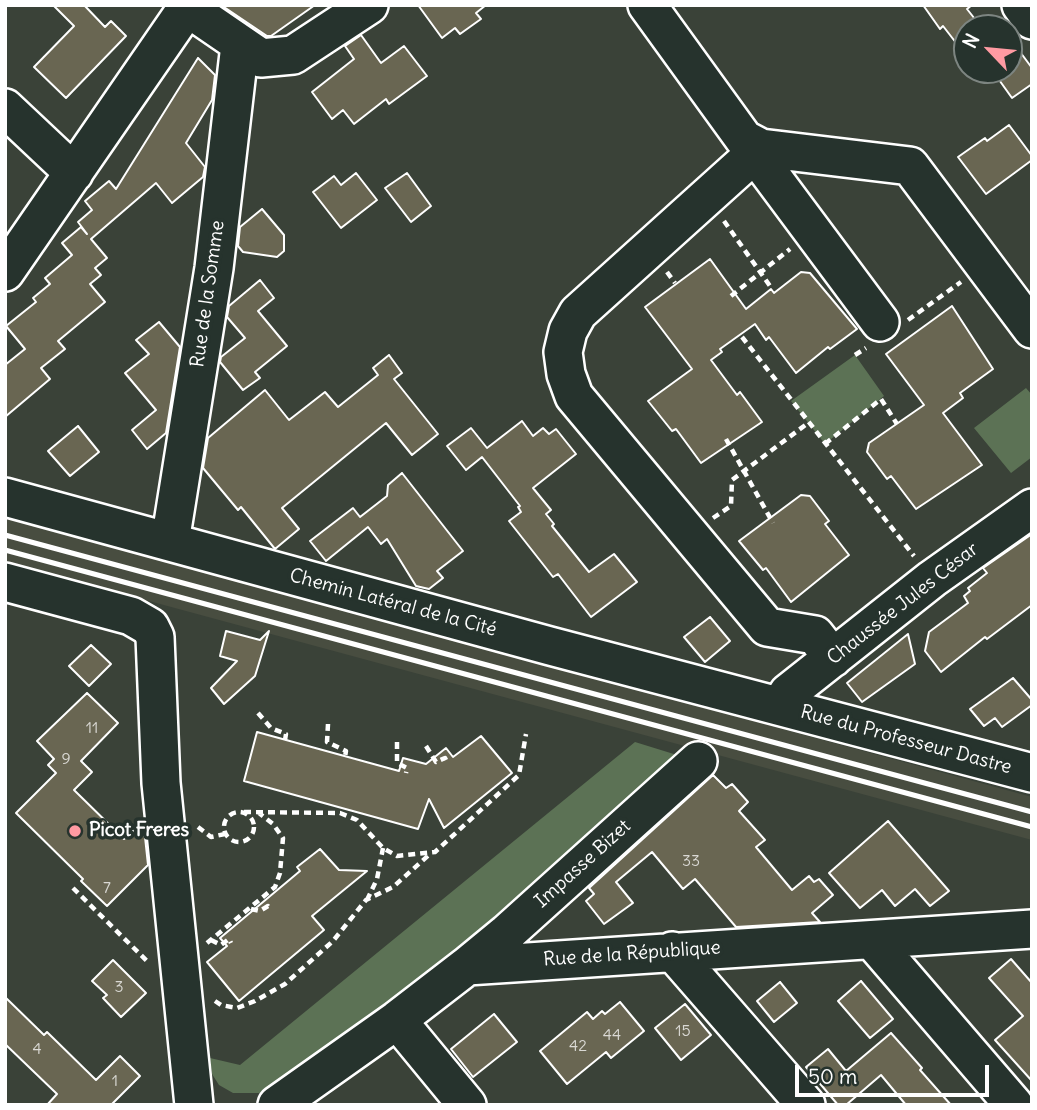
<!DOCTYPE html>
<html>
<head>
<meta charset="utf-8">
<style>
  body { margin:0 }
  #map { position:relative; width:1037px; height:1110px; overflow:hidden; background:#3a4238; font-family:Delius,sans-serif }
  canvas { display:block }
  .frame { position:absolute; inset:0; border:7px solid #fff; pointer-events:none }
  .north { position:absolute; left:953px; top:14px; width:70px; height:70px; box-sizing:border-box; background:#26332d; border:2px solid #7d8581; border-radius:50%; rotate:296deg; font-size:19px; font-weight:700; line-height:28px; text-align:center; color:#fff }
  .north::after { content:''; display:block; margin:auto; width:24px; height:32px; background:#ff9aa2; clip-path:polygon(50% 0,100% 100%,50% 72%,0 100%) }
  .scale { position:absolute; left:795px; top:1065px; width:194px; height:32px; box-sizing:border-box; border:4px solid #fff; border-top:0; padding-left:9px; font-size:21px; line-height:24px; white-space:nowrap; color:#fff; -webkit-text-stroke:5px #26332d; paint-order:stroke }
</style>
</head>
<body>
<div id="map">
<canvas width="1037" height="1110"></canvas>
<div class="frame"></div>
<div class="north">N</div>
<div class="scale">50 m</div>
</div>
<script>
const g = document.querySelector('canvas').getContext('2d');
g.lineJoin = 'round';
function fillPath(path, color) {
  g.fillStyle = color;
  g.fill(path, 'evenodd');
}
function shape(rows) {
  const path = new Path2D();
  for (const r of rows) {
    if (r.length === 3) {
      path.moveTo(r[0] + r[2], r[1]);
      path.arc(r[0], r[1], r[2], 0, 2 * Math.PI);
      continue;
    }
    path.moveTo(r[0], r[1]);
    for (let i = 2; i < r.length; i += 2) path.lineTo(r[i], r[i + 1]);
  }
  return path;
}
function trace(path, color, width, dash) {
  g.strokeStyle = color;
  g.lineWidth = width;
  g.lineCap = dash ? 'butt' : 'round';
  g.setLineDash(dash || []);
  g.stroke(path);
}
function write(font, color, halo, rows, align = 'center') {
  g.font = font + ' Delius,sans-serif';
  g.lineWidth = 7;
  g.setLineDash([]);
  g.textBaseline = 'middle';
  g.strokeStyle = halo;
  g.fillStyle = color;
  for (const [text, x, y, turn = 0] of rows) {
    g.save();
    g.translate(x, y);
    g.rotate((+turn || 0) * Math.PI / 180);
    g.textAlign = isNaN(turn) ? turn : align;
    if (halo) g.strokeText(text, 0, 0);
    g.fillText(text, 0, 0);
    g.restore();
  }
}
fillPath(shape([
  [5,517,1032,797,1032,840,5,562]
]), '#484d40');
fillPath(shape([
  [855,355,884,396,825,444,791,401],
  [1026,388,1032,395,1032,457,1011,473,974,428],
  [635,742,677,755,467,944,263,1093,233,1093,219,1085,212,1074,210,1058,240,1065]
]), '#5c7255');
const building = shape([
  [53,5,84,5,105,27,111,21,126,36,66,98,34,67,74,26,53,5],
  [221,5,315,5,271,36,267,36,221,5],
  [418,5,486,5,476,13,481,19,460,34,455,28,442,38,418,5],
  [923,5,972,5,967,9,982,28,967,28,967,57,943,26,940,29,923,5],
  [361,35,381,63,404,46,427,76,389,104,386,99,354,124,343,110,332,119,312,92,354,59,345,46,361,35],
  [1009,37,1032,68,1032,84,1012,98,992,70,1009,70,1009,37],
  [198,58,215,75,212,100,186,143,205,167,203,177,172,203,156,183,91,239,107,258,95,268,101,275,90,284,105,302,58,341,65,349,41,368,50,379,5,417,5,365,25,349,6,326,36,302,33,298,50,284,45,278,72,255,62,243,81,227,87,234,78,222,92,210,85,201,109,181,116,189,198,58],
  [1009,125,1032,156,1032,160,986,194,958,157,985,138,987,141,1009,125],
  [356,173,377,200,341,228,313,192,334,176,341,185,356,173],
  [407,173,431,206,411,222,385,188,407,173],
  [262,209,284,235,284,251,277,257,243,252,238,246,240,227,262,209],
  [710,259,746,309,771,289,774,293,801,272,810,273,857,329,830,349,828,347,796,373,769,337,766,340,755,324,720,349,722,352,711,360,737,395,740,392,762,422,701,463,676,429,672,431,648,401,692,369,645,307,710,259],
  [260,280,274,298,258,311,287,346,255,372,260,378,243,390,220,362,221,357,245,338,227,317,229,306,260,280],
  [952,306,993,369,960,393,963,398,943,413,982,465,916,509,891,476,887,479,867,452,869,443,924,405,886,354,952,306],
  [159,322,180,347,166,433,147,449,132,430,156,410,125,373,149,354,136,340,159,322],
  [389,355,402,373,394,379,438,434,412,455,386,423,282,508,299,529,275,549,241,507,238,510,203,468,208,438,265,390,289,420,325,392,338,407,378,375,373,368,389,355],
  [522,421,533,436,543,428,549,434,556,429,576,454,533,488,551,510,546,514,554,524,552,526,589,572,614,554,637,582,591,617,558,574,553,577,509,521,521,512,518,507,520,506,482,457,466,470,447,446,471,428,487,448,522,421],
  [78,426,99,452,70,476,48,451,78,426],
  [402,473,463,551,437,571,443,578,429,589,416,586,387,539,381,544,368,527,326,561,310,541,353,508,360,517,387,496,388,485,402,473],
  [801,495,810,496,829,521,825,524,849,555,791,602,766,568,763,570,739,541,801,495],
  [1032,534,1032,605,987,639,985,637,941,672,925,651,929,632,968,603,964,596,970,591,968,588,987,573,983,568,1032,534],
  [710,617,730,641,705,662,684,637,710,617],
  [226,631,260,640,269,631,255,676,224,704,211,688,237,661,220,656,226,631],
  [908,634,915,664,862,702,847,683,908,634],
  [91,645,111,664,89,686,69,666,91,645],
  [1013,678,1032,700,1032,705,1002,727,995,718,984,726,970,709,1013,678],
  [87,693,118,723,81,761,92,772,74,790,124,839,136,828,145,837,148,865,107,906,81,881,83,879,16,813,56,773,48,765,54,759,37,741,87,693],
  [257,732,399,771,403,758,426,764,446,748,453,757,481,736,512,773,444,828,429,799,418,829,244,781,257,732],
  [713,775,726,788,732,784,748,802,739,811,765,840,756,847,792,890,809,876,814,882,819,879,833,895,812,913,820,922,736,927,695,879,683,889,652,852,616,882,633,903,604,924,586,901,594,894,589,888,713,775],
  [888,821,949,891,930,906,915,889,895,906,882,890,860,908,829,873,888,821],
  [320,849,339,870,367,871,312,916,324,930,239,1001,207,962,227,946,220,938,300,871,297,867,320,849],
  [1011,959,1032,983,1032,1081,995,1040,1023,1016,989,978,1011,959],
  [113,960,146,993,121,1017,103,998,107,995,92,981,113,960],
  [861,981,893,1019,870,1038,838,1001,861,981],
  [780,982,797,1003,774,1022,757,1001,780,982],
  [5,997,44,1035,47,1032,96,1080,120,1056,140,1076,111,1105,47,1105,57,1094,5,1044,5,997],
  [620,1002,644,1031,611,1058,606,1052,567,1084,540,1051,587,1012,593,1019,602,1011,605,1014,620,1002],
  [685,1004,711,1035,681,1060,655,1028,685,1004],
  [494,1014,517,1042,473,1077,451,1049,494,1014],
  [891,1033,922,1068,920,1070,951,1105,906,1105,881,1075,846,1105,838,1105,806,1067,828,1049,846,1071,891,1033]
]);
fillPath(building, '#696652');
trace(building, '#fff', 2);
const minor = shape([
  [647,5,744,139,761,148,910,166,1032,329],
  [1021,5,1032,20],
  [188,8,261,58,293,55,369,5],
  [5,108,74,173],
  [761,148,578,313,568,331,563,352,566,374,574,396,767,627,815,635,833,658],
  [755,154,880,322],
  [5,272,189,5],
  [5,497,550,646,1032,773],
  [170,542,214,268,240,45],
  [5,582,131,616,150,627,155,637,161,783,194,1105],
  [781,706,788,693,932,579,1032,508],
  [872,940,1014,1105],
  [672,951,806,1105],
  [467,966,507,933,698,761],
  [397,1020,467,1105],
  [277,1105,397,1020,467,966,1032,929]
]);
trace(minor, '#fff', 42);
trace(shape([
  [724,221,770,286],
  [667,272,675,283],
  [731,296,790,249],
  [908,320,961,282],
  [742,337,914,556],
  [855,355,866,348],
  [726,439,773,523],
  [825,444,881,399,897,424],
  [713,518,731,506,732,480,808,423],
  [258,713,271,728,286,734,285,740],
  [328,724,327,742,346,751,345,757],
  [397,742,397,763,407,768,406,773],
  [426,746,436,762,445,758,447,762],
  [239,827,15],
  [244,812,340,813,357,820,383,848,397,856,435,852,519,775,526,734],
  [198,827,211,837,225,834],
  [73,888,149,963],
  [367,900,377,879,383,848],
  [251,909,260,911,268,906,271,910],
  [211,940,221,945,229,939,231,943],
  [207,943,275,887,280,873,283,838,273,824,259,813],
  [215,1001,221,1005,237,1008,255,1001,285,984,333,941,366,900,393,887,430,854]
]), '#fff', 4.5, [7, 5]);
trace(minor, '#26332d', 37);
trace(shape([
  [5,535,1032,812],
  [5,550,1032,827]
]), '#fff', 5);
for (const [x, y, r, color] of [
  [75,831,7,"#ff9aa2"]
]) {
  const dot = new Path2D();
  dot.arc(x, y, r, 0, 2 * Math.PI);
  g.fillStyle = color;
  g.fill(dot);
  trace(dot, '#26332d', 2.5);
}
write('16px', '#dad9d4', null, [
  ["11",92,728],
  ["9",66,759],
  ["33",691,861],
  ["7",107,888],
  ["3",119,987],
  ["15",683,1031],
  ["44",612,1035],
  ["42",578,1046],
  ["4",37,1049],
  ["1",115,1081]
]);
write('19px', '#fff', '#26332d', [
  ["Rue de la Somme",208,294,-82],
  ["Chemin Latéral de la Cité",393,603,15],
  ["Chaussée Jules César",903,604,-38],
  ["Rue du Professeur Dastre",906,740,15],
  ["Impasse Bizet",583,864,-42],
  ["Rue de la République",632,954,-4]
]);
write('bold 19px', '#fff', '#26332d', [
  ["Picot Freres",89,831]
], 'left');
</script>
</body>
</html>
